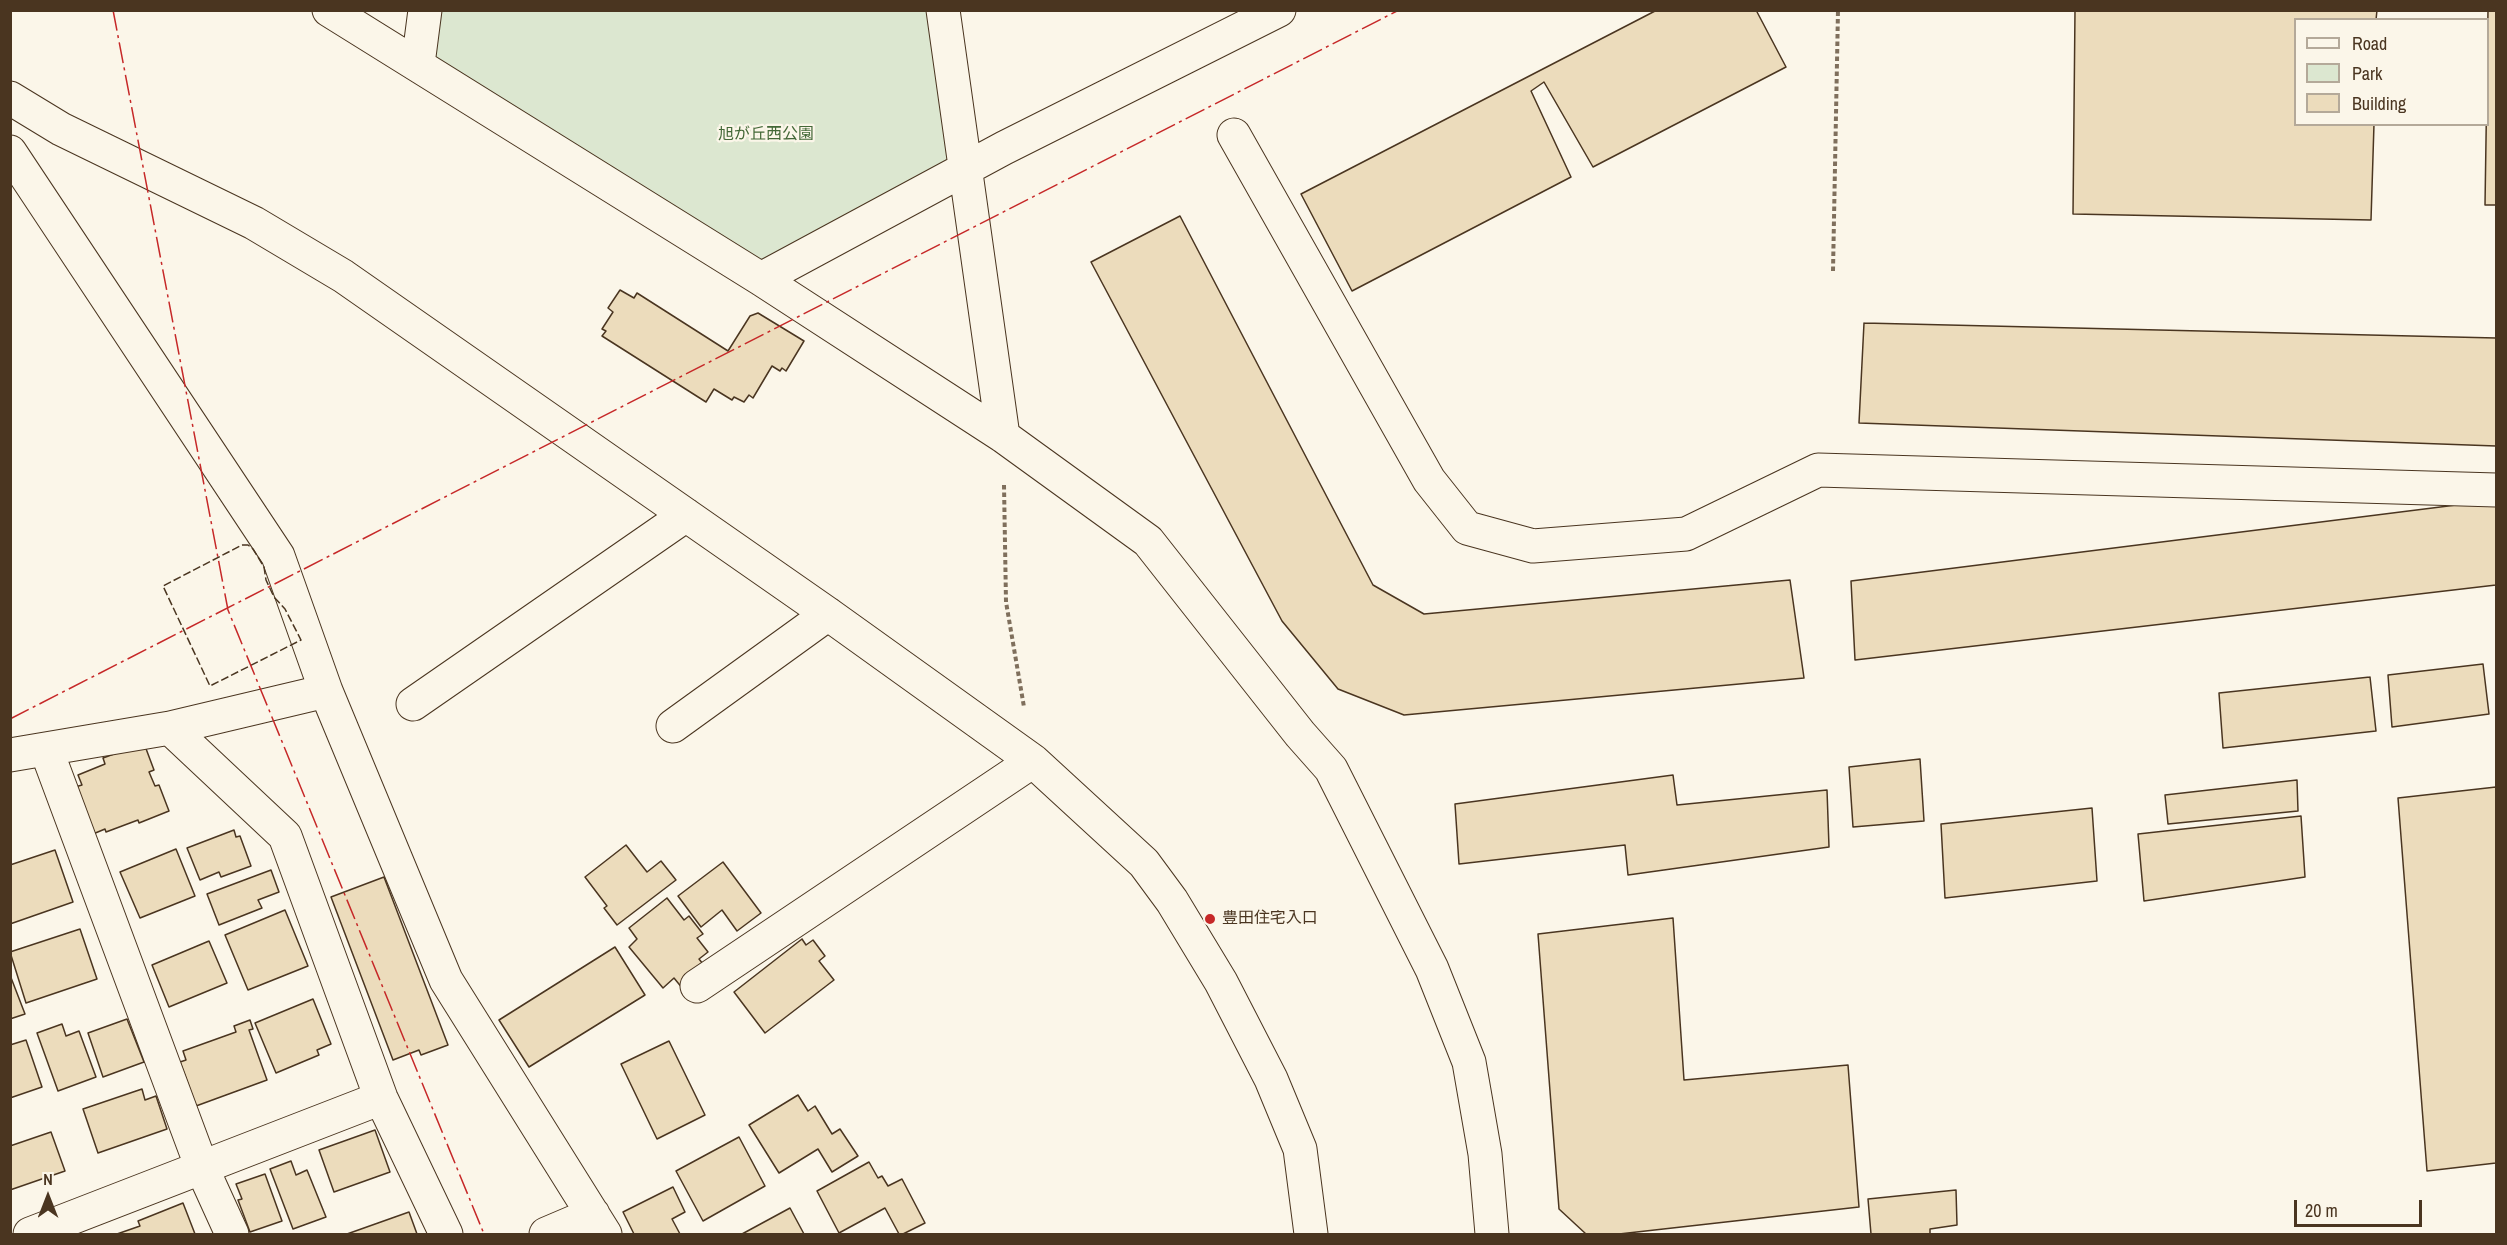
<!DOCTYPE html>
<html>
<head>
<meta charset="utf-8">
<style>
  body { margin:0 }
  #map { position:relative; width:2507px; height:1245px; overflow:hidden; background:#fbf6e9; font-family:"Archivo Narrow",sans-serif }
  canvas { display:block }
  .frame { position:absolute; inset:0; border:12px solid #4a3520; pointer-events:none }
  .legend { position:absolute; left:2294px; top:18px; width:195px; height:108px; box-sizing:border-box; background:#fbf6e9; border:2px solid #b4a999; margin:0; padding:8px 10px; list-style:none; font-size:18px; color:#4a3520 }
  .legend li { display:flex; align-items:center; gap:12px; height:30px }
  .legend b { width:30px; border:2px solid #b4a999 }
  .north { position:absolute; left:18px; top:1167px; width:60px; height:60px; -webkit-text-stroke:4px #fbf6e9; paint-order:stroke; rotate:0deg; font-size:16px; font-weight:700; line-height:24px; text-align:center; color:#4a3520 }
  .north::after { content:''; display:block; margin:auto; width:21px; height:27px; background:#4a3520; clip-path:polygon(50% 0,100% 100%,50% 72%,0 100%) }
  .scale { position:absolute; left:2294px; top:1200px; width:128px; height:27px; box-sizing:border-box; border:3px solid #4a3520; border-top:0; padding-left:8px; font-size:18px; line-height:21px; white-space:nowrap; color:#4a3520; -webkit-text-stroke:4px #fbf6e9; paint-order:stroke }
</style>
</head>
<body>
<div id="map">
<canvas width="2507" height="1245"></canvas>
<div class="frame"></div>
<ul class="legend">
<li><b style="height:8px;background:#fbf6e9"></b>Road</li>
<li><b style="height:16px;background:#dce7d0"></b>Park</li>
<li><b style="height:16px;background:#ecdcbc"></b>Building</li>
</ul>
<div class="north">N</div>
<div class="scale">20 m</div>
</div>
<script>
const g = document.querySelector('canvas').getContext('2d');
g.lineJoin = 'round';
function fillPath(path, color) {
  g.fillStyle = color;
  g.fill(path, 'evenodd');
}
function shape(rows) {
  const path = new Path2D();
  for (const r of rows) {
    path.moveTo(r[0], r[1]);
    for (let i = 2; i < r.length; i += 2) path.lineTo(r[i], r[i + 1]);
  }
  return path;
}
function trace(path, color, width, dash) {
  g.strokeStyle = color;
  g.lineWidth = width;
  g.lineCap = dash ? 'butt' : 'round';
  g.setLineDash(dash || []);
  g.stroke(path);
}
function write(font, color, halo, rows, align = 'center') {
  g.font = font + ' "Archivo Narrow","Noto Sans JP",sans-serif';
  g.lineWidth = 4.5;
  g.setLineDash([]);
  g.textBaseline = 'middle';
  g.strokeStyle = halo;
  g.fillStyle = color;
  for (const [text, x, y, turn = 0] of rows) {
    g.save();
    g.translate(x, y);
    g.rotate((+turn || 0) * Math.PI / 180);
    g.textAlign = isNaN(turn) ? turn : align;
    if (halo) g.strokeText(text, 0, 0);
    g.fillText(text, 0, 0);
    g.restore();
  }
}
const green = shape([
  [425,11,943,11,964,169,761,279,418,64,425,11]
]);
fillPath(green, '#dce7d0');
trace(green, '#887966', 1.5);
const building = shape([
  [1657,10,1756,10,1786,67,1593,167,1544,82,1531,91,1571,177,1352,291,1301,194,1657,10],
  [2075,10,2377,10,2376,20,2296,20,2296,124,2374,124,2371,220,2073,214,2075,10],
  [2488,10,2496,10,2496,205,2485,205,2488,10],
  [1180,216,1373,585,1424,614,1790,580,1804,678,1404,715,1338,689,1282,621,1091,262,1180,216],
  [620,290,634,298,637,293,728,351,750,316,758,313,804,341,786,371,782,368,780,371,772,366,753,398,749,395,744,402,734,397,732,400,714,389,706,402,602,336,606,331,602,329,613,312,608,308,620,290],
  [1864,323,2496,338,2496,446,1859,423,1864,323],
  [2496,500,2496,585,1855,660,1851,581,2496,500],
  [2483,664,2489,714,2392,727,2388,675,2483,664],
  [2370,677,2376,731,2223,748,2219,693,2370,677],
  [145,746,154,770,149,772,155,786,159,785,169,811,139,823,138,820,106,832,105,829,93,834,75,787,82,785,78,775,105,764,103,758,133,747,145,746],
  [1920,759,1924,821,1853,827,1849,767,1920,759],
  [1673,775,1677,805,1827,790,1829,847,1628,875,1625,845,1459,864,1455,804,1673,775],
  [2297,780,2298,811,2168,824,2165,795,2297,780],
  [2496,787,2496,1163,2427,1171,2398,798,2496,787],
  [2092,808,2097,881,1945,898,1941,824,2092,808],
  [2301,816,2305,877,2144,901,2138,834,2301,816],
  [234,830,236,837,240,836,251,866,221,877,219,872,200,880,187,848,234,830],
  [626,845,647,872,661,861,676,880,617,925,604,908,607,906,585,877,626,845],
  [176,849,195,896,140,918,120,872,176,849],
  [55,850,73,902,10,924,10,865,55,850],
  [723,862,761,913,737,931,722,910,701,927,678,896,723,862],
  [271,870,279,892,258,900,262,908,219,925,207,894,271,870],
  [384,877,448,1045,421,1055,419,1050,393,1060,331,897,384,877],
  [667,898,684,920,689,916,703,934,697,938,708,952,699,959,707,969,683,989,674,978,663,988,629,947,637,939,629,928,667,898],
  [285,910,308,966,248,990,225,935,285,910],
  [1673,918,1684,1080,1848,1065,1859,1207,1619,1234,1586,1234,1559,1209,1538,934,1673,918],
  [80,929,97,979,26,1003,10,952,80,929],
  [802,939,806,945,813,940,825,956,819,961,834,980,765,1033,734,992,802,939],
  [209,941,227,983,169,1007,152,965,209,941],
  [615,947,645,995,529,1067,499,1020,615,947],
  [10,975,25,1014,10,1019,10,975],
  [313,999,331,1044,317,1050,319,1055,276,1073,255,1023,313,999],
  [127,1019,144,1062,103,1077,88,1033,127,1019],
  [250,1020,253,1029,249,1030,267,1080,196,1106,180,1062,186,1060,183,1051,236,1032,234,1026,250,1020],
  [62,1024,66,1036,79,1031,96,1077,58,1091,37,1033,62,1024],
  [26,1040,42,1087,10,1098,10,1045,26,1040],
  [669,1041,705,1115,657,1139,621,1064,669,1041],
  [142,1089,145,1100,156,1096,167,1129,98,1153,83,1109,142,1089],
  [798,1095,808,1111,815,1106,832,1134,840,1129,858,1156,832,1172,818,1149,779,1173,749,1125,798,1095],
  [375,1130,390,1172,334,1192,319,1150,375,1130],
  [51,1132,65,1171,10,1190,10,1146,51,1132],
  [739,1137,765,1186,703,1221,676,1171,739,1137],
  [291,1161,296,1175,307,1170,326,1217,293,1229,270,1169,291,1161],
  [869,1162,878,1178,882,1176,888,1186,902,1179,925,1223,903,1234,899,1234,885,1208,839,1233,817,1191,869,1162],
  [265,1174,282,1221,250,1232,238,1200,242,1199,236,1184,265,1174],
  [673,1187,685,1212,672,1219,680,1234,634,1234,623,1212,673,1187],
  [1956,1190,1957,1225,1930,1229,1930,1234,1871,1234,1868,1199,1956,1190],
  [183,1203,195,1234,117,1234,140,1226,138,1221,183,1203],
  [790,1208,804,1234,742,1234,790,1208],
  [409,1212,417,1234,347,1234,409,1212]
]);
fillPath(building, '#ecdcbc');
trace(building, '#4a3520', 1.5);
const minor = shape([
  [329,10,761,279,1003,436,1148,541,1300,734,1331,769,1432,969,1469,1062,1485,1154,1492,1234],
  [943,10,1003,436],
  [418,64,425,10],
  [10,98,61,129,254,223,343,276,828,614,1033,761,1144,863,1172,901,1221,982,1271,1079,1300,1149,1311,1234],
  [1234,135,1429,480,1467,528,1533,546,1686,534,1818,470,2496,490],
  [10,152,278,556,326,691,446,980,605,1234],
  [761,279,1004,148,1279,10],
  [413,704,686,515],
  [673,726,828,614],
  [170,728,285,836,381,1098,446,1234],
  [46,749,202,1168,232,1234],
  [10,755,170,728,326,691],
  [697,986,1033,761],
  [30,1234,381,1098],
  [546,1234,593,1214]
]);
trace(minor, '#4a3520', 35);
trace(shape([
  [1833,271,1838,10],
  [1004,485,1006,602,1024,707]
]), '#7f6f5c', 4, [4.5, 3]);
trace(minor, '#fbf6e9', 33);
trace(shape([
  [242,545,248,545,253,549,264,567,266,580,274,597,285,609,301,640,210,686,163,586,242,545]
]), '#4a3520', 1.5, [8, 3]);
trace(shape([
  [113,10,228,610,484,1234],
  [10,719,1399,10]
]), '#c62828', 1.5, [21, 4.5, 3, 4.5]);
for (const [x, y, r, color] of [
  [1210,919,6,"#c62828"]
]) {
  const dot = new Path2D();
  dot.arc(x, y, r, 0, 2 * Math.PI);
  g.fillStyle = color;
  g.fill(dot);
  trace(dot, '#fbf6e9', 2);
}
write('16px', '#436837', '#fbf6e9', [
  ["旭が丘西公園",766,135]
]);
write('16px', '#4a3520', '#fbf6e9', [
  ["豊田住宅入口",1222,919]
], 'left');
</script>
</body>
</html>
